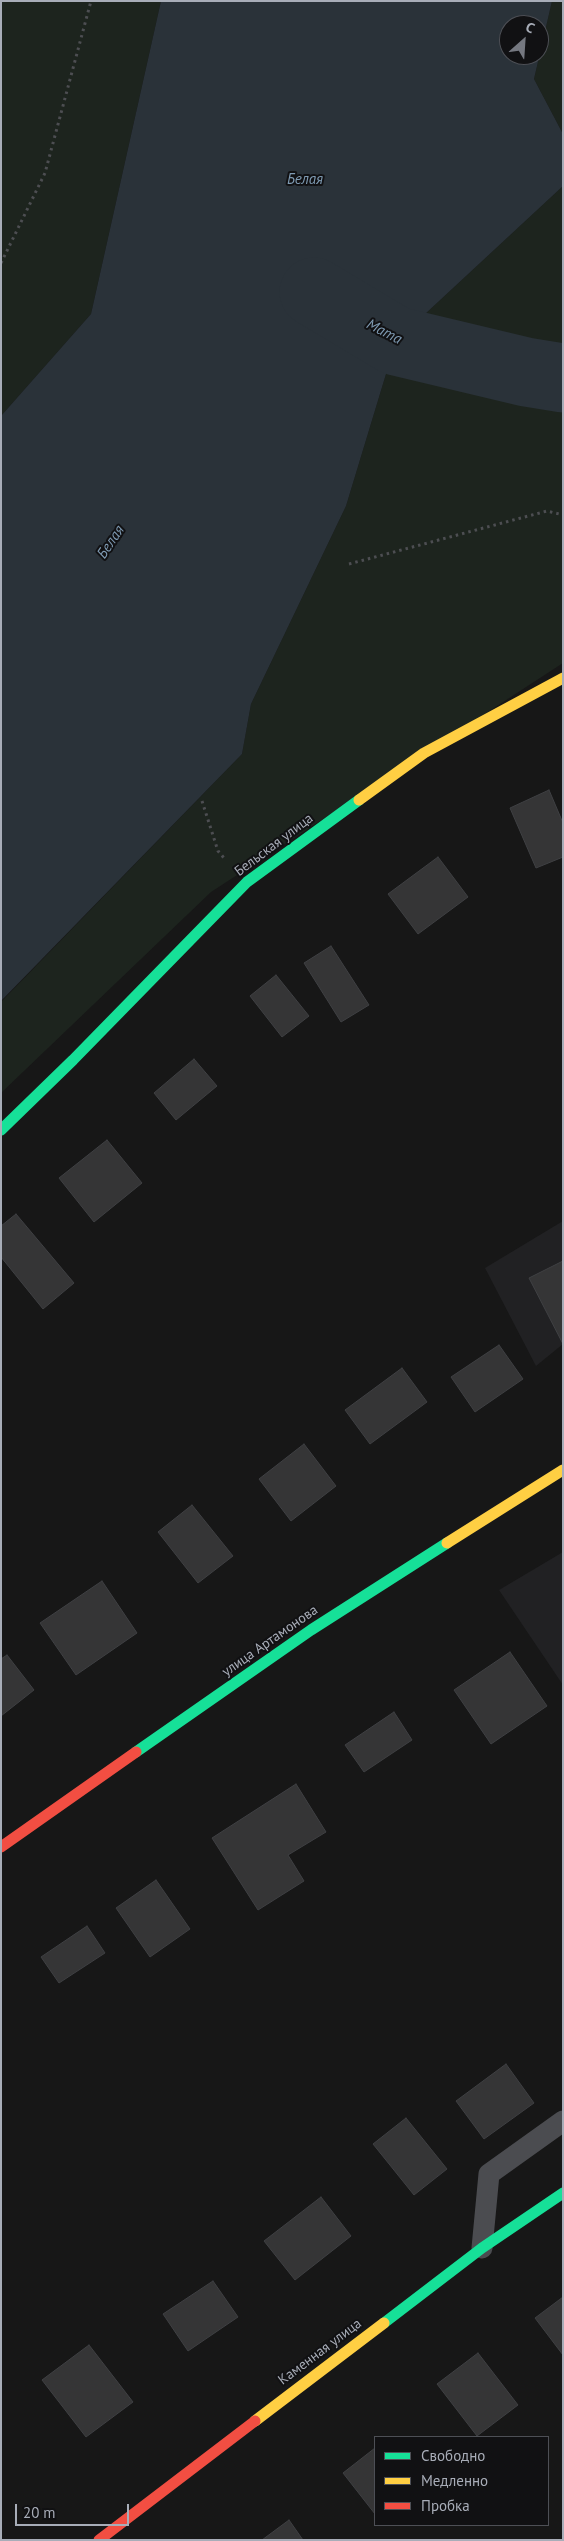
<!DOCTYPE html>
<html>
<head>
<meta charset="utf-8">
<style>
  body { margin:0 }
  #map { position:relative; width:564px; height:2541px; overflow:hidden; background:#171717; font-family:"PT Sans",sans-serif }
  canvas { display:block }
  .frame { position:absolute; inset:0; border:2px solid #a8adb8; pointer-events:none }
  .legend { position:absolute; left:374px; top:2436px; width:175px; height:90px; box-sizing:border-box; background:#111113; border:1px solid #4d4f55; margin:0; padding:6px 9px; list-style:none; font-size:15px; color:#a8adb8 }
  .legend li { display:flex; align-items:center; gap:10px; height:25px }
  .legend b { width:25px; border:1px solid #4d4f55 }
  .north { position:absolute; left:499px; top:15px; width:50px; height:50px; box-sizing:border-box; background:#111113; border:1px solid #4d4f55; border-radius:50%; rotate:26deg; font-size:14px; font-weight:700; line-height:20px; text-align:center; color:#a8adb8 }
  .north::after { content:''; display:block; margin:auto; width:18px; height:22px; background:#757880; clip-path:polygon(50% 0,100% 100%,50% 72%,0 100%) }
  .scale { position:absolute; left:15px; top:2504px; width:114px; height:22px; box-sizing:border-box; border:2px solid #a8adb8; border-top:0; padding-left:6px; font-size:15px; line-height:18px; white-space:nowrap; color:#a8adb8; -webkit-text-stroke:4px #111113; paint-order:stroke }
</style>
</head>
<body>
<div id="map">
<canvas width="564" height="2541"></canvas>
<div class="frame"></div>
<ul class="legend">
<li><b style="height:6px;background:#16e098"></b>Свободно</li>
<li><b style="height:6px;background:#ffcf43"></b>Медленно</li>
<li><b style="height:6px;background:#f24e42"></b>Пробка</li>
</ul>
<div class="north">С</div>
<div class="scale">20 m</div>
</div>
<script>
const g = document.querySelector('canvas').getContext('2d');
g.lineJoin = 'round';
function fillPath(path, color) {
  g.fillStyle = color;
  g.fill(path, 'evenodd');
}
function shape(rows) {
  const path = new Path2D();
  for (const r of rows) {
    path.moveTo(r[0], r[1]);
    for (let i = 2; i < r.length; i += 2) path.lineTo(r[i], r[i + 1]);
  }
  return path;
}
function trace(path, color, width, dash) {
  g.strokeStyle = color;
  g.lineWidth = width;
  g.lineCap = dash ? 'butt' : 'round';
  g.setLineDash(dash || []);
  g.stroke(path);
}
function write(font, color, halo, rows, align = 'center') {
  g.font = font + ' "PT Sans",sans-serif';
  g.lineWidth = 4;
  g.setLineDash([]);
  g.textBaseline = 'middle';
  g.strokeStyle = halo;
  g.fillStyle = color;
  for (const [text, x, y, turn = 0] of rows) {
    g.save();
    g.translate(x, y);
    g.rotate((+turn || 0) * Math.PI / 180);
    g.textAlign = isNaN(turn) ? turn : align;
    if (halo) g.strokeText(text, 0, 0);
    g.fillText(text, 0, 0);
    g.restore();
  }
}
fillPath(shape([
  [563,1221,563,1344,536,1366,485,1268],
  [563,1552,563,1685,499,1590]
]), '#212123');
fillPath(shape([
  [1,1,161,1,91,314,1,416],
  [552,1,563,1,563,134,534,79],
  [563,186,563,663,211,892,1,1093,1,1002,242,754,251,704,346,506,396,341]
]), '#1d241e');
fillPath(shape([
  [161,1,552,1,534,79,563,134,563,186,396,341,346,506,251,704,242,754,1,1001,1,416,91,314],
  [509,25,539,25,539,55,509,55]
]), '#2a3239');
trace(shape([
  [314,292,396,341,526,372,563,378]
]), '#2a3239', 69);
const building = shape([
  [549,790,563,823,563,857,536,868,510,808,549,790],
  [438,857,468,897,418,934,388,894,438,857],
  [331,946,369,1005,341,1022,304,963,331,946],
  [276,975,309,1016,282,1037,250,996,276,975],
  [194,1059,217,1086,176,1120,154,1093,194,1059],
  [107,1140,142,1183,94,1222,59,1178,107,1140],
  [16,1214,74,1283,43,1309,1,1257,1,1226,16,1214],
  [563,1261,563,1344,529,1278,563,1261],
  [499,1345,523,1379,475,1412,451,1377,499,1345],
  [402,1368,427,1402,370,1444,345,1410,402,1368],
  [304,1444,336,1486,291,1521,259,1479,304,1444],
  [192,1505,233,1556,198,1583,158,1532,192,1505],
  [102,1581,137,1633,76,1675,40,1623,102,1581],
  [510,1652,547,1706,491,1744,454,1690,510,1652],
  [7,1655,34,1690,1,1716,1,1659,7,1655],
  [394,1712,412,1740,364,1772,345,1745,394,1712],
  [296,1784,326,1832,288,1855,304,1881,258,1910,212,1838,296,1784],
  [156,1880,190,1929,150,1957,116,1908,156,1880],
  [87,1926,105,1953,59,1983,41,1957,87,1926],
  [506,2064,534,2103,484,2139,456,2101,506,2064],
  [406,2118,447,2169,414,2195,373,2144,406,2118],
  [321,2197,351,2236,295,2280,264,2241,321,2197],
  [213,2281,238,2317,188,2351,163,2314,213,2281],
  [563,2297,563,2355,535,2318,563,2297],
  [89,2345,133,2402,86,2437,42,2380,89,2345],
  [478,2353,518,2405,477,2436,437,2384,478,2353],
  [375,2448,375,2514,343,2473,375,2448],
  [289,2520,303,2540,262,2540,289,2520]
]);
fillPath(building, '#353536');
trace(building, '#3f4043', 1);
trace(shape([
  [1,263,45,173,91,1],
  [349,564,547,511,563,515],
  [202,801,218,851,224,858]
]), '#4d4e52', 3, [2.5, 4]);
trace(shape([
  [482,2248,489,2174,563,2121]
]), '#4b4c50', 21);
trace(shape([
  [1,1130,73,1060,247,882,359,800],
  [136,1752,311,1630,447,1543],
  [384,2323,482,2248,563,2193]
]), '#16e098', 11);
trace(shape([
  [359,800,424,753,563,678],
  [447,1543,563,1470],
  [255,2421,384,2323]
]), '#ffcf43', 11);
trace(shape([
  [1,1847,136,1752],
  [99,2540,255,2421]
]), '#f24e42', 11);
write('14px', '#a8adb8', '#111113', [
  ["Бельская улица",274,845,-37],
  ["улица Артамонова",270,1641,-35],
  ["Каменная улица",320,2352,-37]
]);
write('italic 15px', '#7f9bb3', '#111113', [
  ["Белая",305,180],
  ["Мата",384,332,27],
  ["Белая",111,542,-56]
]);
</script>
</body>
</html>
